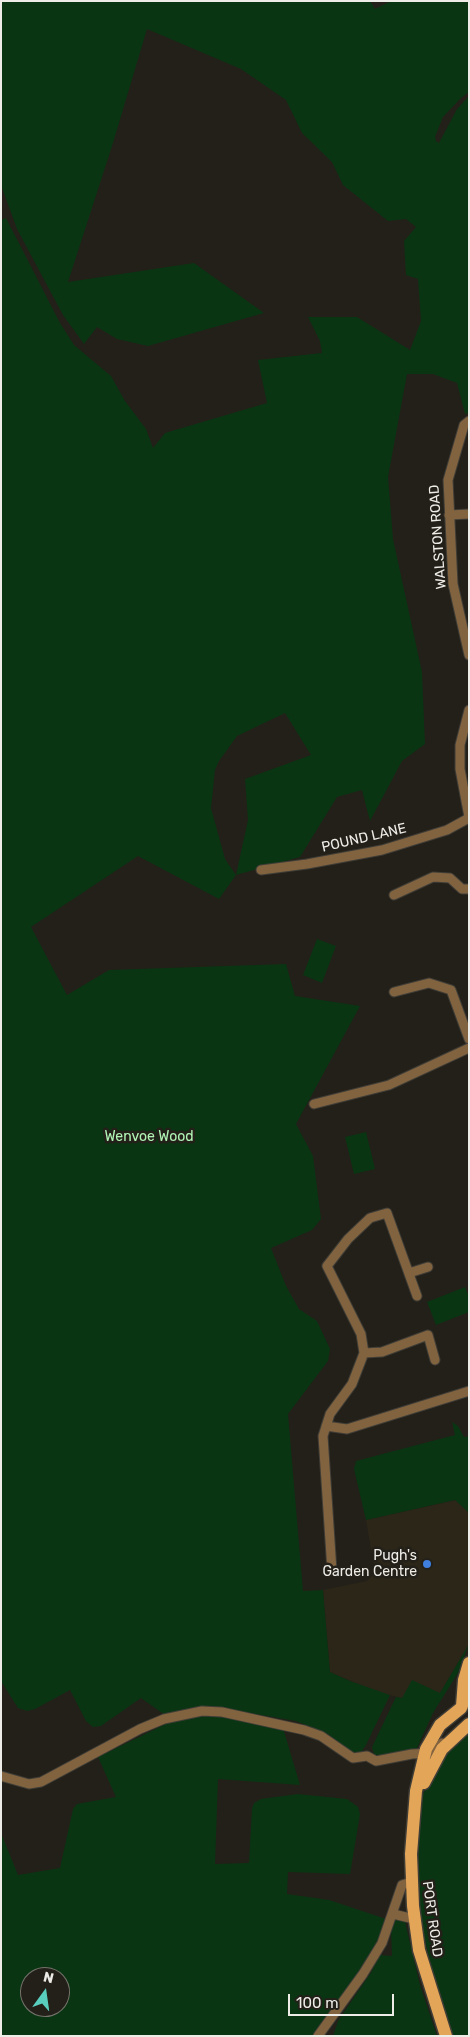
<!DOCTYPE html>
<html>
<head>
<meta charset="utf-8">
<style>
  body { margin:0 }
  #map { position:relative; width:470px; height:2037px; overflow:hidden; background:#232019; font-family:Rubik,sans-serif }
  canvas { display:block }
  .frame { position:absolute; inset:0; border:2px solid #eeece7; pointer-events:none }
  .north { position:absolute; left:20px; top:1967px; width:50px; height:50px; box-sizing:border-box; background:#232019; border:1px solid #74726b; border-radius:50%; rotate:14deg; font-size:14px; font-weight:700; line-height:20px; text-align:center; color:#eeece7 }
  .north::after { content:''; display:block; margin:auto; width:18px; height:22px; background:#59cebe; clip-path:polygon(50% 0,100% 100%,50% 72%,0 100%) }
  .scale { position:absolute; left:288px; top:1994px; width:106px; height:22px; box-sizing:border-box; border:2px solid #eeece7; border-top:0; padding-left:6px; font-size:15px; line-height:18px; white-space:nowrap; color:#eeece7; -webkit-text-stroke:4px #232019; paint-order:stroke }
</style>
</head>
<body>
<div id="map">
<canvas width="470" height="2037"></canvas>
<div class="frame"></div>
<div class="north">N</div>
<div class="scale">100 m</div>
</div>
<script>
const g = document.querySelector('canvas').getContext('2d');
g.lineJoin = 'round';
function fillPath(path, color) {
  g.fillStyle = color;
  g.fill(path, 'evenodd');
}
function shape(rows) {
  const path = new Path2D();
  for (const r of rows) {
    path.moveTo(r[0], r[1]);
    for (let i = 2; i < r.length; i += 2) path.lineTo(r[i], r[i + 1]);
  }
  return path;
}
function trace(path, color, width, dash) {
  g.strokeStyle = color;
  g.lineWidth = width;
  g.lineCap = dash ? 'butt' : 'round';
  g.setLineDash(dash || []);
  g.stroke(path);
}
function write(font, color, halo, rows, align = 'center') {
  g.font = font + ' Rubik,sans-serif';
  g.lineWidth = 5;
  g.setLineDash([]);
  g.textBaseline = 'middle';
  g.strokeStyle = halo;
  g.fillStyle = color;
  for (const [text, x, y, turn = 0] of rows) {
    g.save();
    g.translate(x, y);
    g.rotate((+turn || 0) * Math.PI / 180);
    g.textAlign = isNaN(turn) ? turn : align;
    if (halo) g.strokeText(text, 0, 0);
    g.fillText(text, 0, 0);
    g.restore();
  }
}
fillPath(shape([
  [456,1500,469,1513,469,1644,440,1693,402,1698,377,1692,330,1672,323,1590,367,1581,375,1573,366,1520]
]), '#2c2619');
fillPath(shape([
  [1,1,370,1,375,9,391,1,469,1,469,92,461,98,443,117,435,137,436,141,439,143,457,109,469,96,469,413,465,414,457,383,433,374,407,374,388,477,393,539,422,672,425,744,402,761,370,821,362,790,337,797,300,857,236,875,219,899,138,856,31,927,67,995,109,970,286,964,295,996,360,1006,296,1124,313,1156,321,1219,312,1230,271,1248,286,1286,299,1309,317,1321,330,1349,328,1361,288,1414,303,1591,323,1590,330,1672,350,1681,390,1695,366,1745,360,1754,354,1755,328,1734,296,1721,221,1708,180,1710,165,1715,141,1698,101,1726,93,1727,86,1721,70,1690,35,1709,27,1711,18,1708,1,1681,1,220,6,218,60,323,74,345,111,376,125,401,146,429,153,448,165,433,267,403,258,360,322,353,320,341,308,317,357,317,410,350,421,321,418,279,406,275,404,241,416,227,406,219,388,221,343,185,332,162,302,133,286,100,241,69,147,29,113,143,68,282,194,263,264,313,148,346,117,339,97,327,84,344,63,315,17,229,1,185],
  [285,713,311,755,245,779,248,820,236,875,225,859,211,808,215,770,219,761,237,736],
  [317,939,336,946,322,983,303,975],
  [366,1132,375,1169,354,1174,345,1137],
  [465,1287,469,1297,469,1312,436,1325,427,1302],
  [452,1422,458,1426,464,1437,469,1436,469,1513,455,1500,366,1520,354,1469,356,1461,455,1435],
  [469,1644,458,1673,433,1713,417,1748,385,1757,374,1754,372,1747,396,1697,402,1698,412,1680,440,1693],
  [202,1713,224,1715,283,1728,300,1785,218,1779,215,1864,249,1863,252,1808,254,1803,261,1799,298,1794,347,1799,358,1807,360,1814,350,1874,288,1872,287,1894,329,1900,386,1919,377,1947,315,2036,1,2036,1,1833,18,1875,60,1868,73,1809,77,1804,116,1797,98,1757,170,1722],
  [30,1977,60,1977,60,2007,30,2007],
  [469,1731,469,2036,453,2036,437,1991,419,1915,418,1834,421,1798,439,1763,458,1739],
  [397,1918,405,1922,420,1985,437,2036,333,2036,338,2021,372,1971,379,1955,392,1956,391,1928,394,1919]
]), '#0a3513');
const street = shape([
  [469,421,464,425,448,480,453,584,469,655],
  [449,515,469,514],
  [469,710,460,745,460,769,469,817],
  [261,870,307,864,382,850,447,830,469,818],
  [394,895,433,877,450,878,462,889,469,889],
  [394,992,429,983,451,990,469,1039],
  [314,1104,389,1085,469,1048],
  [409,1273,428,1267],
  [364,1353,382,1352,428,1335,435,1360],
  [326,1426,347,1429,469,1391],
  [332,1571,323,1436,330,1414,352,1384,364,1353,361,1334,327,1266,348,1239,370,1218,387,1213,417,1296],
  [1,1776,29,1784,41,1782,140,1729,164,1719,202,1711,222,1712,304,1730,321,1736,353,1758,367,1756,376,1761,412,1754,432,1753,442,1743],
  [393,1914,414,1919],
  [318,2036,363,1974,382,1943,402,1885,411,1882]
]);
const primary = shape([
  [462,1706,464,1680,469,1663],
  [424,1783,442,1749,469,1724],
  [446,2036,419,1950,413,1906,411,1854,416,1791,426,1749,440,1725,461,1708]
]);
trace(street, '#3f3d36', 11);
trace(primary, '#3f3d36', 15);
trace(street, '#816340', 9);
trace(primary, '#e3a558', 12);
for (const [x, y, r, color] of [
  [427,1564,5,"#3f7fe0"]
]) {
  const dot = new Path2D();
  dot.arc(x, y, r, 0, 2 * Math.PI);
  g.fillStyle = color;
  g.fill(dot);
  trace(dot, '#232019', 2);
}
write('14px', '#eeece7', '#232019', [
  ["WALSTON ROAD",438,537,-94],
  ["POUND LANE",364,838,-13],
  ["PORT ROAD",432,1919,82]
]);
write('14px', '#b0f5b6', '#232019', [
  ["Wenvoe Wood",149,1137]
]);
write('14px', '#eeece7', '#232019', [
  ["Pugh's",417,1556],
  ["Garden Centre",417,1572]
], 'right');
</script>
</body>
</html>
